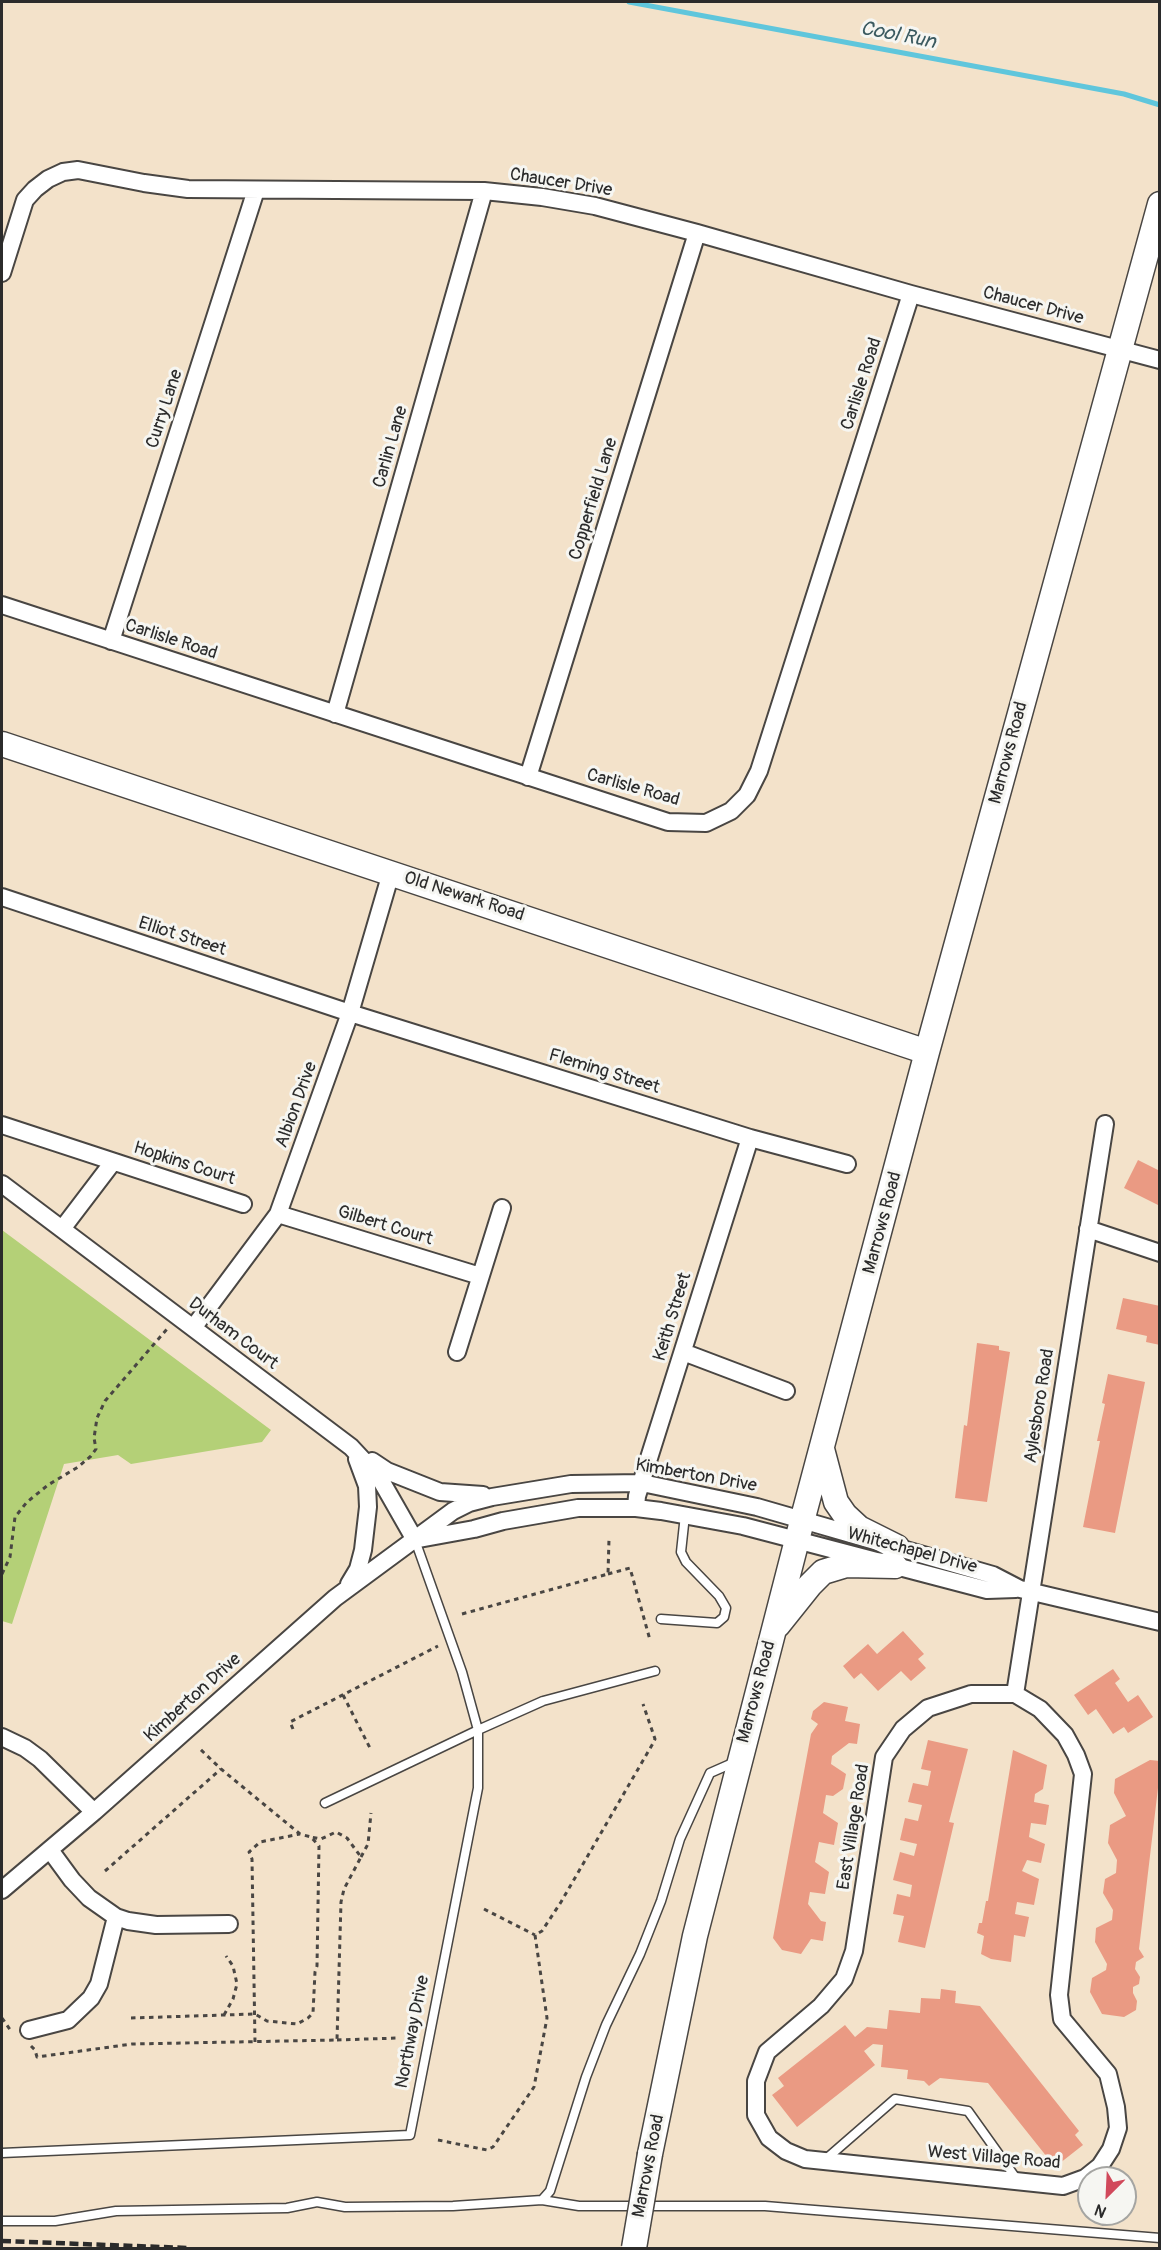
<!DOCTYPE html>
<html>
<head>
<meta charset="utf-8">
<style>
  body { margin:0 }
  #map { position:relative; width:1161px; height:2250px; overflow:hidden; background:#f3e2ca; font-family:Pangolin,sans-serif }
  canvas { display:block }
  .frame { position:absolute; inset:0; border:3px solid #2b2b2b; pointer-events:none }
  .north { position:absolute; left:1077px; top:2166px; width:60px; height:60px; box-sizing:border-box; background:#f6f6f2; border:2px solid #a5a5a2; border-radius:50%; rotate:204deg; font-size:16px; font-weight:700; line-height:24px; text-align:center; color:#2b2b2b }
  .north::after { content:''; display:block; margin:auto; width:21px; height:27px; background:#d1495b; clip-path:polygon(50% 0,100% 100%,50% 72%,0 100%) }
</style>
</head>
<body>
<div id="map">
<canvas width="1161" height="2250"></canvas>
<div class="frame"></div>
<div class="north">N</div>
</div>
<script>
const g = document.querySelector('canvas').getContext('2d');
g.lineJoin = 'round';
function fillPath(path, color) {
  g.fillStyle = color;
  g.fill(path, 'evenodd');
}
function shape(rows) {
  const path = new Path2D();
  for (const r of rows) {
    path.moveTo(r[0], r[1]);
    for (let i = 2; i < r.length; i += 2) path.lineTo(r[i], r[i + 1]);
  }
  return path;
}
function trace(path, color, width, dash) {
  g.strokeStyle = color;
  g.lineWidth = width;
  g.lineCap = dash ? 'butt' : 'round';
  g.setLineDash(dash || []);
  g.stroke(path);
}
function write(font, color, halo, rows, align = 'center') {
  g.font = font + ' Pangolin,sans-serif';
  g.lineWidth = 6;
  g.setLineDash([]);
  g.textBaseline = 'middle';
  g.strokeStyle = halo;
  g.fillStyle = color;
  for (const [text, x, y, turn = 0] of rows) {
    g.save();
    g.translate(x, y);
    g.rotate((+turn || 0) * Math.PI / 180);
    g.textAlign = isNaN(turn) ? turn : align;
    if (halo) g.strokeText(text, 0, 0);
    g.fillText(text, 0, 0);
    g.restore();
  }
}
fillPath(shape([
  [2,1230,271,1430,262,1442,131,1464,118,1455,64,1464,12,1624,2,1621]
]), '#b4d077');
trace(shape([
  [629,2,1124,94,1160,105]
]), '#5fc6dc', 5);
fillPath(shape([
  [1138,1160,1160,1171,1160,1206,1124,1188],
  [1123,1298,1160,1306,1160,1345,1146,1342,1147,1336,1116,1329],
  [977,1343,999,1346,999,1350,1010,1352,987,1502,955,1498,964,1425,967,1426],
  [1108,1374,1145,1382,1115,1533,1083,1527,1100,1441,1097,1441,1105,1404,1102,1403],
  [903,1631,924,1654,918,1659,926,1668,911,1681,901,1671,878,1691,861,1673,854,1679,843,1666,868,1644,877,1654],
  [1113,1669,1120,1679,1115,1683,1128,1702,1138,1695,1153,1717,1128,1733,1124,1727,1113,1734,1096,1709,1088,1715,1074,1695],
  [824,1702,848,1707,845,1721,860,1724,857,1744,849,1743,832,1756,831,1764,846,1774,843,1789,833,1796,826,1795,823,1813,838,1823,834,1845,819,1842,815,1862,829,1872,825,1894,810,1892,808,1904,821,1921,826,1922,823,1941,811,1939,801,1954,782,1950,773,1938,811,1734,818,1724,811,1719,813,1711],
  [928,1740,968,1749,949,1822,954,1823,925,1948,898,1942,904,1916,893,1914,897,1894,910,1897,912,1885,893,1880,900,1852,914,1856,917,1844,900,1840,905,1818,918,1821,922,1805,908,1802,913,1783,928,1786,931,1771,921,1769],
  [1013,1750,1047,1765,1043,1789,1035,1794,1034,1802,1049,1805,1046,1825,1031,1823,1029,1837,1045,1844,1041,1863,1027,1860,1022,1871,1039,1879,1034,1905,1017,1902,1015,1914,1029,1917,1025,1937,1014,1935,1011,1962,991,1959,981,1954,984,1936,977,1933,979,1923,982,1923,986,1901,988,1901],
  [1150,1760,1160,1761,1160,1771,1139,1949,1144,1957,1136,1962,1135,1969,1140,1977,1139,1984,1133,1987,1133,1993,1137,2001,1136,2010,1124,2017,1102,2014,1090,1992,1092,1978,1106,1970,1107,1964,1095,1942,1096,1928,1112,1920,1113,1910,1103,1893,1105,1879,1116,1873,1117,1860,1108,1843,1110,1825,1126,1816,1114,1793,1115,1779],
  [941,1989,956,1991,955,2003,980,2006,1079,2131,1075,2135,1083,2145,1055,2167,988,2083,940,2078,929,2086,924,2081,907,2079,908,2070,881,2067,883,2045,873,2044,864,2051,875,2065,797,2127,772,2095,784,2086,778,2078,845,2025,855,2037,867,2027,887,2029,889,2010,920,2013,921,1998,940,1999]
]), '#ea9a83');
const lane = shape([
  [661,1619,717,1623,724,1617,726,1608,719,1596,686,1562,681,1552,685,1515],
  [325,1803,478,1730,543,1701,655,1671],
  [2,2153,410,2135,478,1788,478,1730,462,1672,415,1540],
  [826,2159,895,2099,968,2111,1018,2181],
  [542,2200,550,2191,586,2077,606,2025,640,1954,661,1901,680,1839,710,1773,735,1762],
  [2,2221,55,2221,116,2211,287,2208,317,2202,345,2207,453,2206,542,2200,579,2206,765,2206,1160,2238]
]);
const street = shape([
  [2,273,25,200,35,189,48,179,63,172,78,170,144,183,188,189,484,191,542,197,595,206,697,233,911,294,1160,360],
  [2,605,668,822,706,823,731,811,747,795,759,771,911,294],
  [111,641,256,190],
  [335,714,484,191],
  [528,777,697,233],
  [2,897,350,1013,750,1138,847,1164],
  [2,1125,243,1204],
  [2,1184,351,1447,379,1477,415,1540],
  [278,1214,480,1276],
  [62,1229,113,1162],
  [1088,1229,1160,1253],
  [193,1328,278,1214,350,1013,391,873],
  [457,1352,502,1208],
  [683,1352,786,1391],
  [372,1461,387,1471,440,1492,483,1495],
  [636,1508,637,1496,750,1138],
  [419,1539,474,1529,503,1521,578,1508,636,1508,661,1511,743,1526,987,1590,1016,1589],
  [349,1584,358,1569,363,1550,368,1507,367,1486,357,1459],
  [971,1694,1015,1694,1040,1709,1065,1735,1076,1755,1083,1774,1059,1995,1062,2019,1108,2074,1116,2107,1118,2128,1111,2149,1100,2166,1085,2178,1063,2186,805,2159,786,2151,769,2138,756,2115,756,2081,767,2052,821,2006,844,1979,854,1951,884,1757,903,1729,928,1708,971,1694],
  [1015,1694,1105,1124],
  [2,1737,25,1748,40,1759,94,1812],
  [50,1850,72,1880,89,1898,116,1917,128,1921,156,1925,229,1924],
  [2,1890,94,1812,335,1598,453,1511,469,1503,492,1497,571,1484,642,1483,757,1507,993,1575,1020,1589,1160,1622],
  [29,2030,68,2020,91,1998,99,1984,116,1917]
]);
const secondary = shape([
  [2,744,927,1052],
  [822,1449,836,1502,845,1515,859,1528,897,1547],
  [778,1625,810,1585,823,1572,846,1565,895,1566],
  [650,2154,695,1936,797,1540,927,1052,1160,204]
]);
trace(lane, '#494643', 11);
trace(street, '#494643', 20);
trace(secondary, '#494643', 27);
trace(shape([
  [2,1574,10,1557,15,1517,27,1502,48,1485,78,1467,91,1456,96,1449,94,1438,97,1418,105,1401,167,1329],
  [608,1574,630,1568,650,1640],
  [462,1614,608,1574,609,1539],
  [343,1695,370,1748],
  [293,1729,290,1722,438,1646],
  [361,1857,368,1844,371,1813],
  [105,1871,221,1769],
  [484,1909,535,1935],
  [224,2015,233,1999,237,1984,233,1966,226,1956],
  [2,2018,11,2031],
  [131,2018,255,2014,267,2021,297,2024,308,2018,313,2013,315,1972,317,1966,319,1846,311,1837,300,1834,221,1769,199,1748],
  [337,2040,398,2038],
  [255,2042,252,1859,249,1852,260,1842,300,1834],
  [31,2046,35,2050,37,2057,132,2044,337,2040,341,1902,344,1889,361,1857,347,1838,336,1832,321,1839,311,1837],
  [438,2140,487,2150,493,2147,534,2087,547,2018,535,1935,542,1931,561,1902,652,1745,655,1739,643,1704]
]), '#494643', 3, [4.5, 4.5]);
trace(lane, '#fff', 8);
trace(street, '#fff', 16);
trace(secondary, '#fff', 24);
trace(shape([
  [2,2241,188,2248]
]), '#2b2b2b', 4.5, [9, 4.5]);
const secondaryBridge = shape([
  [634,2248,650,2154]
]);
trace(secondaryBridge, '#494643', 27, []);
trace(secondaryBridge, '#fff', 24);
write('18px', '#2b2b2b', '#f6f6f2', [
  ["Chaucer Drive",561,183,9],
  ["Chaucer Drive",1033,306,15],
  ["Carlisle Road",862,384,-72],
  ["Curry Lane",165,409,-72],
  ["Carlin Lane",391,447,-74],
  ["Copperfield Lane",594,499,-73],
  ["Carlisle Road",171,640,18],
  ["Marrows Road",1009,753,-75],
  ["Carlisle Road",633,788,16],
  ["Old Newark Road",464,897,18],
  ["Elliot Street",182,937,18],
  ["Fleming Street",604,1072,17],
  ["Albion Drive",297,1105,-70],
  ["Hopkins Court",184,1164,18],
  ["Marrows Road",883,1223,-75],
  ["Gilbert Court",385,1226,17],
  ["Keith Street",673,1317,-73],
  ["Durham Court",233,1334,37],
  ["Aylesboro Road",1040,1406,-81],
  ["Kimberton Drive",696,1476,10],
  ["Whitechapel Drive",912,1551,15],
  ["Marrows Road",757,1692,-75],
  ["Kimberton Drive",193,1698,-42],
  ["East Village Road",854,1827,-81],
  ["Northway Drive",413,2032,-79],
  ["West Village Road",994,2158,5],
  ["Marrows Road",649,2166,-79]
]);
write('italic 20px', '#3b5a60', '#f6f6f2', [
  ["Cool Run",898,36,11]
]);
</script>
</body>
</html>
